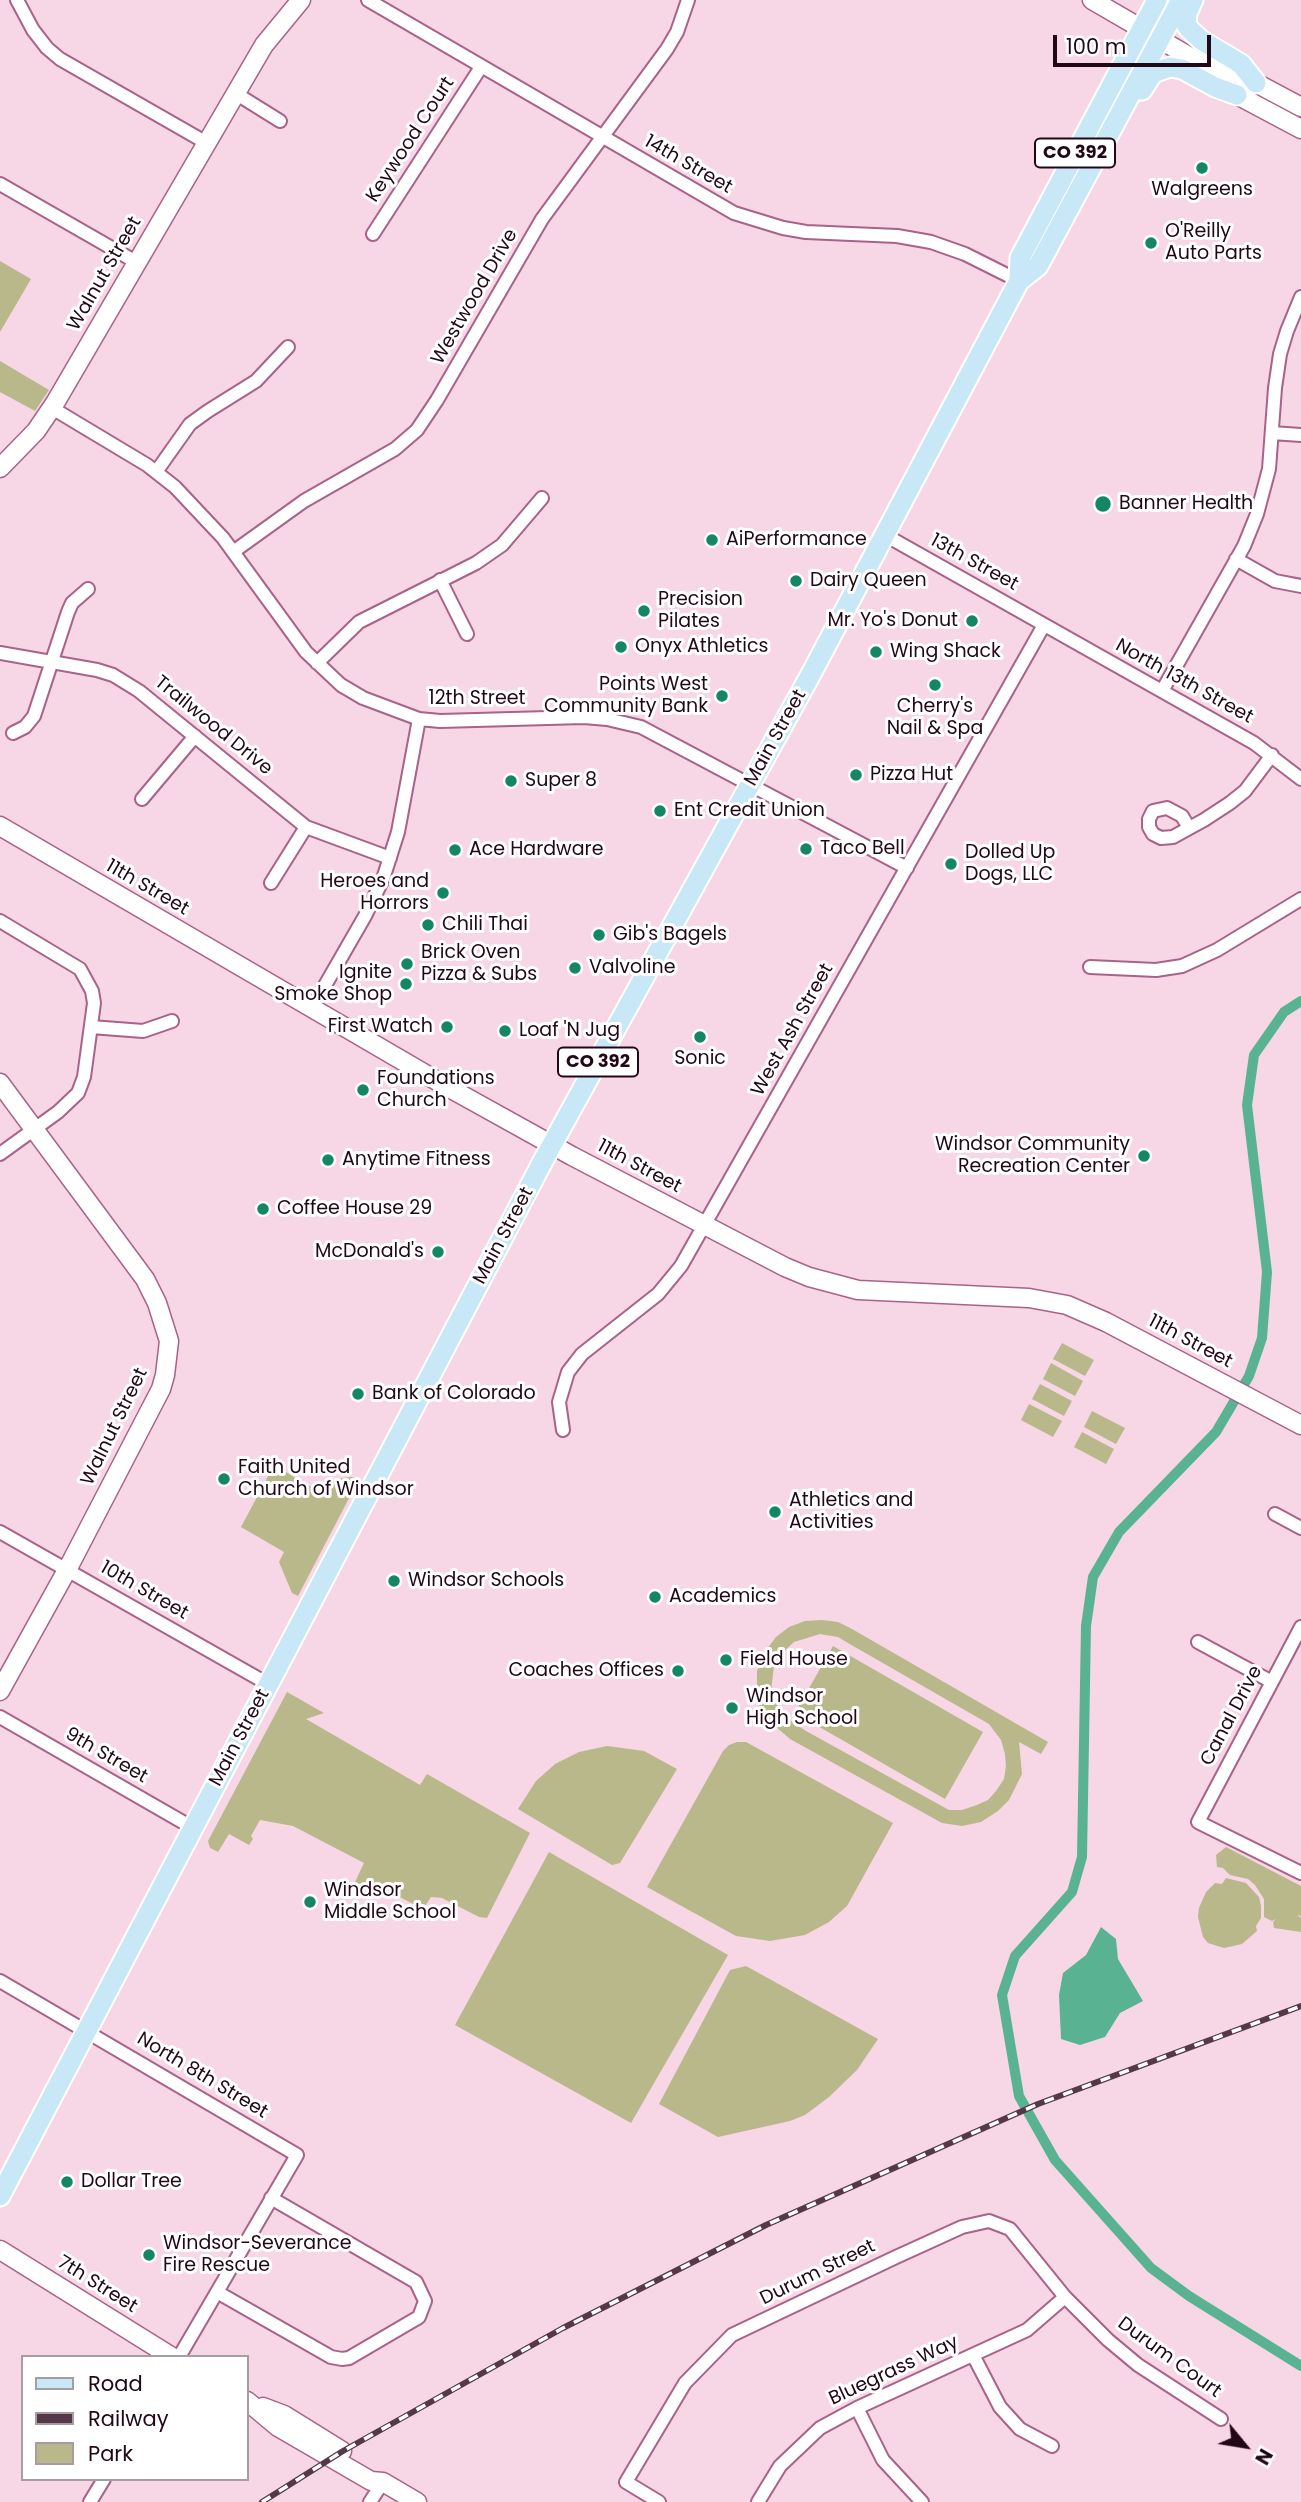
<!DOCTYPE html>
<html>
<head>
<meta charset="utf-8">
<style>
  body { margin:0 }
  #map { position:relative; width:1301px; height:2502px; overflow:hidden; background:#f7d6e6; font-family:Poppins,sans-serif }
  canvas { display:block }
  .legend { position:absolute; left:21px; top:2355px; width:228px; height:126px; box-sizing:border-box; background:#fff; border:2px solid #a79ca2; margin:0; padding:9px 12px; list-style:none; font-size:21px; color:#220717 }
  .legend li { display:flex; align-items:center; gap:14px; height:35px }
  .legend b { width:35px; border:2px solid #a79ca2 }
  .north { position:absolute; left:1210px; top:2411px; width:70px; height:70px; -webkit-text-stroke:5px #fff; paint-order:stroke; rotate:120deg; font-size:19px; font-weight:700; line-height:28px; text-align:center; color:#220717 }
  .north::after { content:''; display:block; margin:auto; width:24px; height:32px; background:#220717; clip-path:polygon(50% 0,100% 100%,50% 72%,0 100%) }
  .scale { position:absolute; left:1053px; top:35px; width:158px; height:32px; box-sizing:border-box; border:4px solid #220717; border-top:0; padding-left:9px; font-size:21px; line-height:24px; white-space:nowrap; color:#220717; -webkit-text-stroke:5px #fff; paint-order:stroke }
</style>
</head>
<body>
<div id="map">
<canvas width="1301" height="2502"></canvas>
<ul class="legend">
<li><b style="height:9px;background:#c8e8f7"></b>Road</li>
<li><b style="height:9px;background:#553949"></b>Railway</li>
<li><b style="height:19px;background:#b8b88b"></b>Park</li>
</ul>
<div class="north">N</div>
<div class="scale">100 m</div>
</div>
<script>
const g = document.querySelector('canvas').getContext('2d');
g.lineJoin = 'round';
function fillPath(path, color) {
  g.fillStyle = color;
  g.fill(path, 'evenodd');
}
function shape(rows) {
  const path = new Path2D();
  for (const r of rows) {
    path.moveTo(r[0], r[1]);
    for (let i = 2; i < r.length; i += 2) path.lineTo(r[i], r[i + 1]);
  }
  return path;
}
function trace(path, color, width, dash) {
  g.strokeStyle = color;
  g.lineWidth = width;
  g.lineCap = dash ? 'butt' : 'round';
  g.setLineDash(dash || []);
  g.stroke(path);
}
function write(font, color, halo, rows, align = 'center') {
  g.font = font + ' Poppins,sans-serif';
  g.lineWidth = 6;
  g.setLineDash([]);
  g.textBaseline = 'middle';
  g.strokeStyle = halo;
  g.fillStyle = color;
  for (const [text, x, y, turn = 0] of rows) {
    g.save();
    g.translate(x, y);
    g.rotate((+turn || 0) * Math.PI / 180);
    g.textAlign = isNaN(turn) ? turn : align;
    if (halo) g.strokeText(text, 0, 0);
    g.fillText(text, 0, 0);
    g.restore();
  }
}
fillPath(shape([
  [0,261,31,279,0,332],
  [0,361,49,390,35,411,0,392],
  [1062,1343,1094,1360,1085,1376,1053,1359],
  [1051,1363,1083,1381,1075,1396,1043,1379],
  [1040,1384,1072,1401,1064,1416,1032,1399],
  [1029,1404,1062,1421,1053,1437,1021,1420],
  [1092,1411,1125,1428,1116,1444,1084,1427],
  [1082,1432,1114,1449,1106,1464,1074,1447],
  [274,1465,318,1491,325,1480,352,1477,358,1481,298,1596,292,1593,279,1562,284,1552,241,1527],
  [822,1620,838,1622,852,1629,1048,1742,1041,1754,1019,1742,1022,1774,1009,1800,998,1811,981,1822,962,1826,942,1823,790,1739,767,1719,759,1705,757,1689,757,1671,764,1653,776,1637,789,1627,805,1621],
  [820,1634,838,1637,848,1643,989,1724,1001,1740,1005,1754,1006,1766,1004,1779,996,1791,988,1800,977,1805,962,1810,949,1810,806,1731,782,1715,771,1691,774,1666,780,1655,794,1642],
  [833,1646,983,1732,945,1799,795,1713],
  [287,1692,324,1713,306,1719,420,1785,427,1774,530,1833,487,1918,479,1917,442,1898,431,1897,423,1909,382,1888,378,1894,355,1882,364,1863,293,1826,260,1820,251,1836,253,1839,249,1845,229,1834,218,1852,210,1848,208,1841],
  [737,1742,746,1742,893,1823,847,1906,829,1922,805,1935,770,1941,736,1936,647,1887,723,1751,729,1745],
  [607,1746,644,1751,677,1769,620,1863,612,1865,518,1809,536,1781,555,1764,579,1752],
  [1226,1847,1301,1886,1301,1916,1297,1915,1301,1918,1301,1932,1274,1928,1273,1922,1276,1919,1272,1921,1264,1917,1264,1899,1255,1885,1248,1879,1230,1875,1223,1868,1217,1867,1216,1855],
  [549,1852,728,1955,631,2123,455,2025],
  [1226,1878,1246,1883,1259,1897,1261,1906,1261,1918,1256,1926,1257,1931,1242,1944,1224,1948,1208,1943,1203,1937,1198,1917,1199,1908,1206,1892,1215,1883,1222,1884],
  [746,1966,878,2039,857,2070,829,2097,805,2115,790,2121,718,2137,659,2104,730,1970]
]), '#b8b88b');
fillPath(shape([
  [1101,1927,1116,1939,1118,1959,1143,2001,1120,2013,1105,2037,1080,2045,1061,2039,1059,1995,1063,1973,1086,1955]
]), '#59b392');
trace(shape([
  [1301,1001,1284,1012,1254,1055,1247,1105,1267,1272,1262,1338,1249,1376,1216,1432,1119,1532,1093,1577,1086,1626,1082,1857,1072,1892,1015,1956,1002,1995,1019,2096,1055,2160,1151,2268,1189,2296,1301,2366]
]), '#59b392', 10);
const street = shape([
  [17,0,33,30,47,48,60,59,205,142],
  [368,0,734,213,783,228,806,232,897,236,931,242,965,254,1019,281],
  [235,93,280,121],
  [0,184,136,262],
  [373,234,481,67],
  [52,408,147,465,175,487,223,538,306,652,341,685,363,698,419,719,440,721,584,717,607,719,641,727,907,868],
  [1272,433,1301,435],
  [156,472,190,424,208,411,256,381,288,347],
  [885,535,1254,743,1301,779],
  [233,552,304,501,395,449,417,430,437,400,542,219,667,49,677,32,688,0],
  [1236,559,1275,581,1301,586],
  [440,580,467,634],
  [0,653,97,670,113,675,139,691,306,827,390,858],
  [317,663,359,622,476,563,502,545,542,498],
  [1162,691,1244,546,1257,514,1269,469,1275,388,1280,354,1287,331,1301,297],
  [13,733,25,727,34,716,68,612,72,603,88,589],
  [142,799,195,736],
  [1189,828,1182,816,1167,808,1153,811,1149,819,1149,827,1153,834,1161,838,1173,837,1204,820,1230,803,1245,791,1272,755],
  [271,883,306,827],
  [0,921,80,969,92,991,94,1003,84,1077,78,1093,58,1112,0,1154],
  [1090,967,1156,970,1182,966,1217,950,1301,899],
  [312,1008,365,916,383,879,398,832,419,719],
  [91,1027,143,1031,172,1021],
  [563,1430,559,1402,568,1372,582,1354,658,1294,681,1266,1044,625],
  [1275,1514,1301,1528],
  [0,1532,268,1684],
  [1301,1627,1198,1822,1301,1873],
  [1198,1642,1272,1682],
  [0,1717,193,1828],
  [0,1981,297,2155,179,2357],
  [217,2292,331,2357,342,2359,349,2358,419,2317,425,2301,416,2282,271,2198],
  [973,2355,1000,2407,1020,2429,1052,2446],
  [857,2408,883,2460,922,2502],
  [90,2502,104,2479],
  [370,2502,383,2482],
  [659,2502,626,2482,685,2383,732,2335,896,2257,962,2227,989,2221,1010,2229,1065,2297,1108,2340,1138,2365,1221,2419],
  [758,2502,780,2466,820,2428,857,2408,1027,2330,1065,2297]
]);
const secondary = shape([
  [1092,0,1204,65,1214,79,1237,95,1301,129],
  [1204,65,1224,66,1301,107],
  [0,468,36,431,55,403,264,45,301,0],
  [0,826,444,1085,572,1156,785,1267,809,1277,858,1290,1029,1298,1067,1305,1106,1322,1301,1425],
  [0,1083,145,1279,157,1303,169,1341,165,1375,161,1389,67,1570,0,1691],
  [0,2250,172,2357],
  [247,2401,278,2427,371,2481,383,2482,417,2502],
  [263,2407,284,2415,342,2451]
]);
const primary = shape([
  [1193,0,1187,13,1186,24,1189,29,1201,40,1241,64,1256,83],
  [1142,90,1153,73,1170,67,1182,69,1215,87,1237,95],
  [1019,281,1020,258,1157,0],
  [0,2196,544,1159,811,674,1019,281,1038,266,1181,0]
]);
trace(street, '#a96288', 16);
trace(secondary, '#a96288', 21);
trace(primary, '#fff', 23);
trace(street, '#fff', 12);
trace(secondary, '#fff', 18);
trace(primary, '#c8e8f7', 19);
const rail = shape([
  [262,2502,343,2451,563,2328,766,2225,1038,2104,1301,2006]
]);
trace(rail, '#553949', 6);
trace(rail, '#fff', 3.5, [10]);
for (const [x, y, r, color] of [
  [1202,168,7,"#158665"],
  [1151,243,7,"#158665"],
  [1103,504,9,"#158665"],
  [712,540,7,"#158665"],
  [796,581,7,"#158665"],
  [644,611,7,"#158665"],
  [972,621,7,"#158665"],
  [621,647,7,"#158665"],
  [876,652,7,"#158665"],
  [935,685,7,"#158665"],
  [722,696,7,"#158665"],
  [856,775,7,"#158665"],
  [511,781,7,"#158665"],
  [660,811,7,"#158665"],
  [806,849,7,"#158665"],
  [455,850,7,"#158665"],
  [951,864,7,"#158665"],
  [443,893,7,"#158665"],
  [428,925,7,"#158665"],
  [599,935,7,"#158665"],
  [407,964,7,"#158665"],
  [575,968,7,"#158665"],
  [406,984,7,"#158665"],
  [447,1027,7,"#158665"],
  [505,1031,7,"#158665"],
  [700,1037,7,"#158665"],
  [363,1090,7,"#158665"],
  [1144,1156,7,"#158665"],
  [328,1160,7,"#158665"],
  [263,1209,7,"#158665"],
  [438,1252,7,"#158665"],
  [358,1394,7,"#158665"],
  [224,1479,7,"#158665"],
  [775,1512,7,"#158665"],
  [394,1581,7,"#158665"],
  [655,1597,7,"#158665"],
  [726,1660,7,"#158665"],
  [678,1671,7,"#158665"],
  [732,1708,7,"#158665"],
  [310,1902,7,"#158665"],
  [67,2182,7,"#158665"],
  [149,2255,7,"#158665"]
]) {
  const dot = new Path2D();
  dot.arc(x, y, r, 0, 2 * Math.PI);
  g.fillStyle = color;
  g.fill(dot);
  trace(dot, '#fff', 2.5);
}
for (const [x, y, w] of [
  [1075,153,80],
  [598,1062,80]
]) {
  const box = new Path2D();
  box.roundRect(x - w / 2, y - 14.5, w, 29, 5);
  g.fillStyle = '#fff';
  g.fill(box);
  trace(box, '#220717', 2);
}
write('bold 18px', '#220717', null, [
  ["CO 392",1075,153],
  ["CO 392",598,1062]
]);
write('19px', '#220717', '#fff', [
  ["Keywood Court",411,140,-57],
  ["14th Street",688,165,30],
  ["Walnut Street",105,274,-60],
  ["Westwood Drive",475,297,-60],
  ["13th Street",974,563,29],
  ["North 13th Street",1184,682,29],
  ["12th Street",477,699],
  ["Trailwood Drive",213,726,39],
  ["Main Street",776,738,-61],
  ["11th Street",147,888,30],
  ["West Ash Street",793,1030,-61],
  ["11th Street",639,1167,28],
  ["Main Street",504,1236,-62],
  ["11th Street",1190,1342,28],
  ["Walnut Street",115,1427,-64],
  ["10th Street",144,1591,30],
  ["Canal Drive",1232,1716,-62],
  ["Main Street",240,1738,-62],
  ["9th Street",106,1756,30],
  ["North 8th Street",202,2076,31],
  ["Durum Street",818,2273,-26],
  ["7th Street",97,2285,32],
  ["Durum Court",1169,2358,36],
  ["Bluegrass Way",894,2371,-25]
]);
write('19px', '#220717', '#fff', [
  ["Walgreens",1202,190,"center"],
  ["O'Reilly",1165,232],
  ["Auto Parts",1165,254],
  ["Banner Health",1119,504],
  ["AiPerformance",726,540],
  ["Dairy Queen",810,581],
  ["Precision",658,600],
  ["Pilates",658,622],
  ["Mr. Yo's Donut",958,621,"right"],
  ["Onyx Athletics",635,647],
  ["Wing Shack",890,652],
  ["Points West",708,685,"right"],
  ["Community Bank",708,707,"right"],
  ["Cherry's",935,707,"center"],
  ["Nail & Spa",935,729,"center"],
  ["Pizza Hut",870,775],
  ["Super 8",525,781],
  ["Ent Credit Union",674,811],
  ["Taco Bell",820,849],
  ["Ace Hardware",469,850],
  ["Dolled Up",965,853],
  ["Dogs, LLC",965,875],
  ["Heroes and",429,882,"right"],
  ["Horrors",429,904,"right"],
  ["Chili Thai",442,925],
  ["Gib's Bagels",613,935],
  ["Brick Oven",421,953],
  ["Pizza & Subs",421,975],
  ["Valvoline",589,968],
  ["Ignite",392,973,"right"],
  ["Smoke Shop",392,995,"right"],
  ["First Watch",433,1027,"right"],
  ["Loaf 'N Jug",519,1031],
  ["Sonic",700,1059,"center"],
  ["Foundations",377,1079],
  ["Church",377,1101],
  ["Windsor Community",1130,1145,"right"],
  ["Recreation Center",1130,1167,"right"],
  ["Anytime Fitness",342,1160],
  ["Coffee House 29",277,1209],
  ["McDonald's",424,1252,"right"],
  ["Bank of Colorado",372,1394],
  ["Faith United",238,1468],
  ["Church of Windsor",238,1490],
  ["Athletics and",789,1501],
  ["Activities",789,1523],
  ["Windsor Schools",408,1581],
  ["Academics",669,1597],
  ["Field House",740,1660],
  ["Coaches Offices",664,1671,"right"],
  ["Windsor",746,1697],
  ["High School",746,1719],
  ["Windsor",324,1891],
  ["Middle School",324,1913],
  ["Dollar Tree",81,2182],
  ["Windsor-Severance",163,2244],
  ["Fire Rescue",163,2266]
], 'left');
</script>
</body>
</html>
